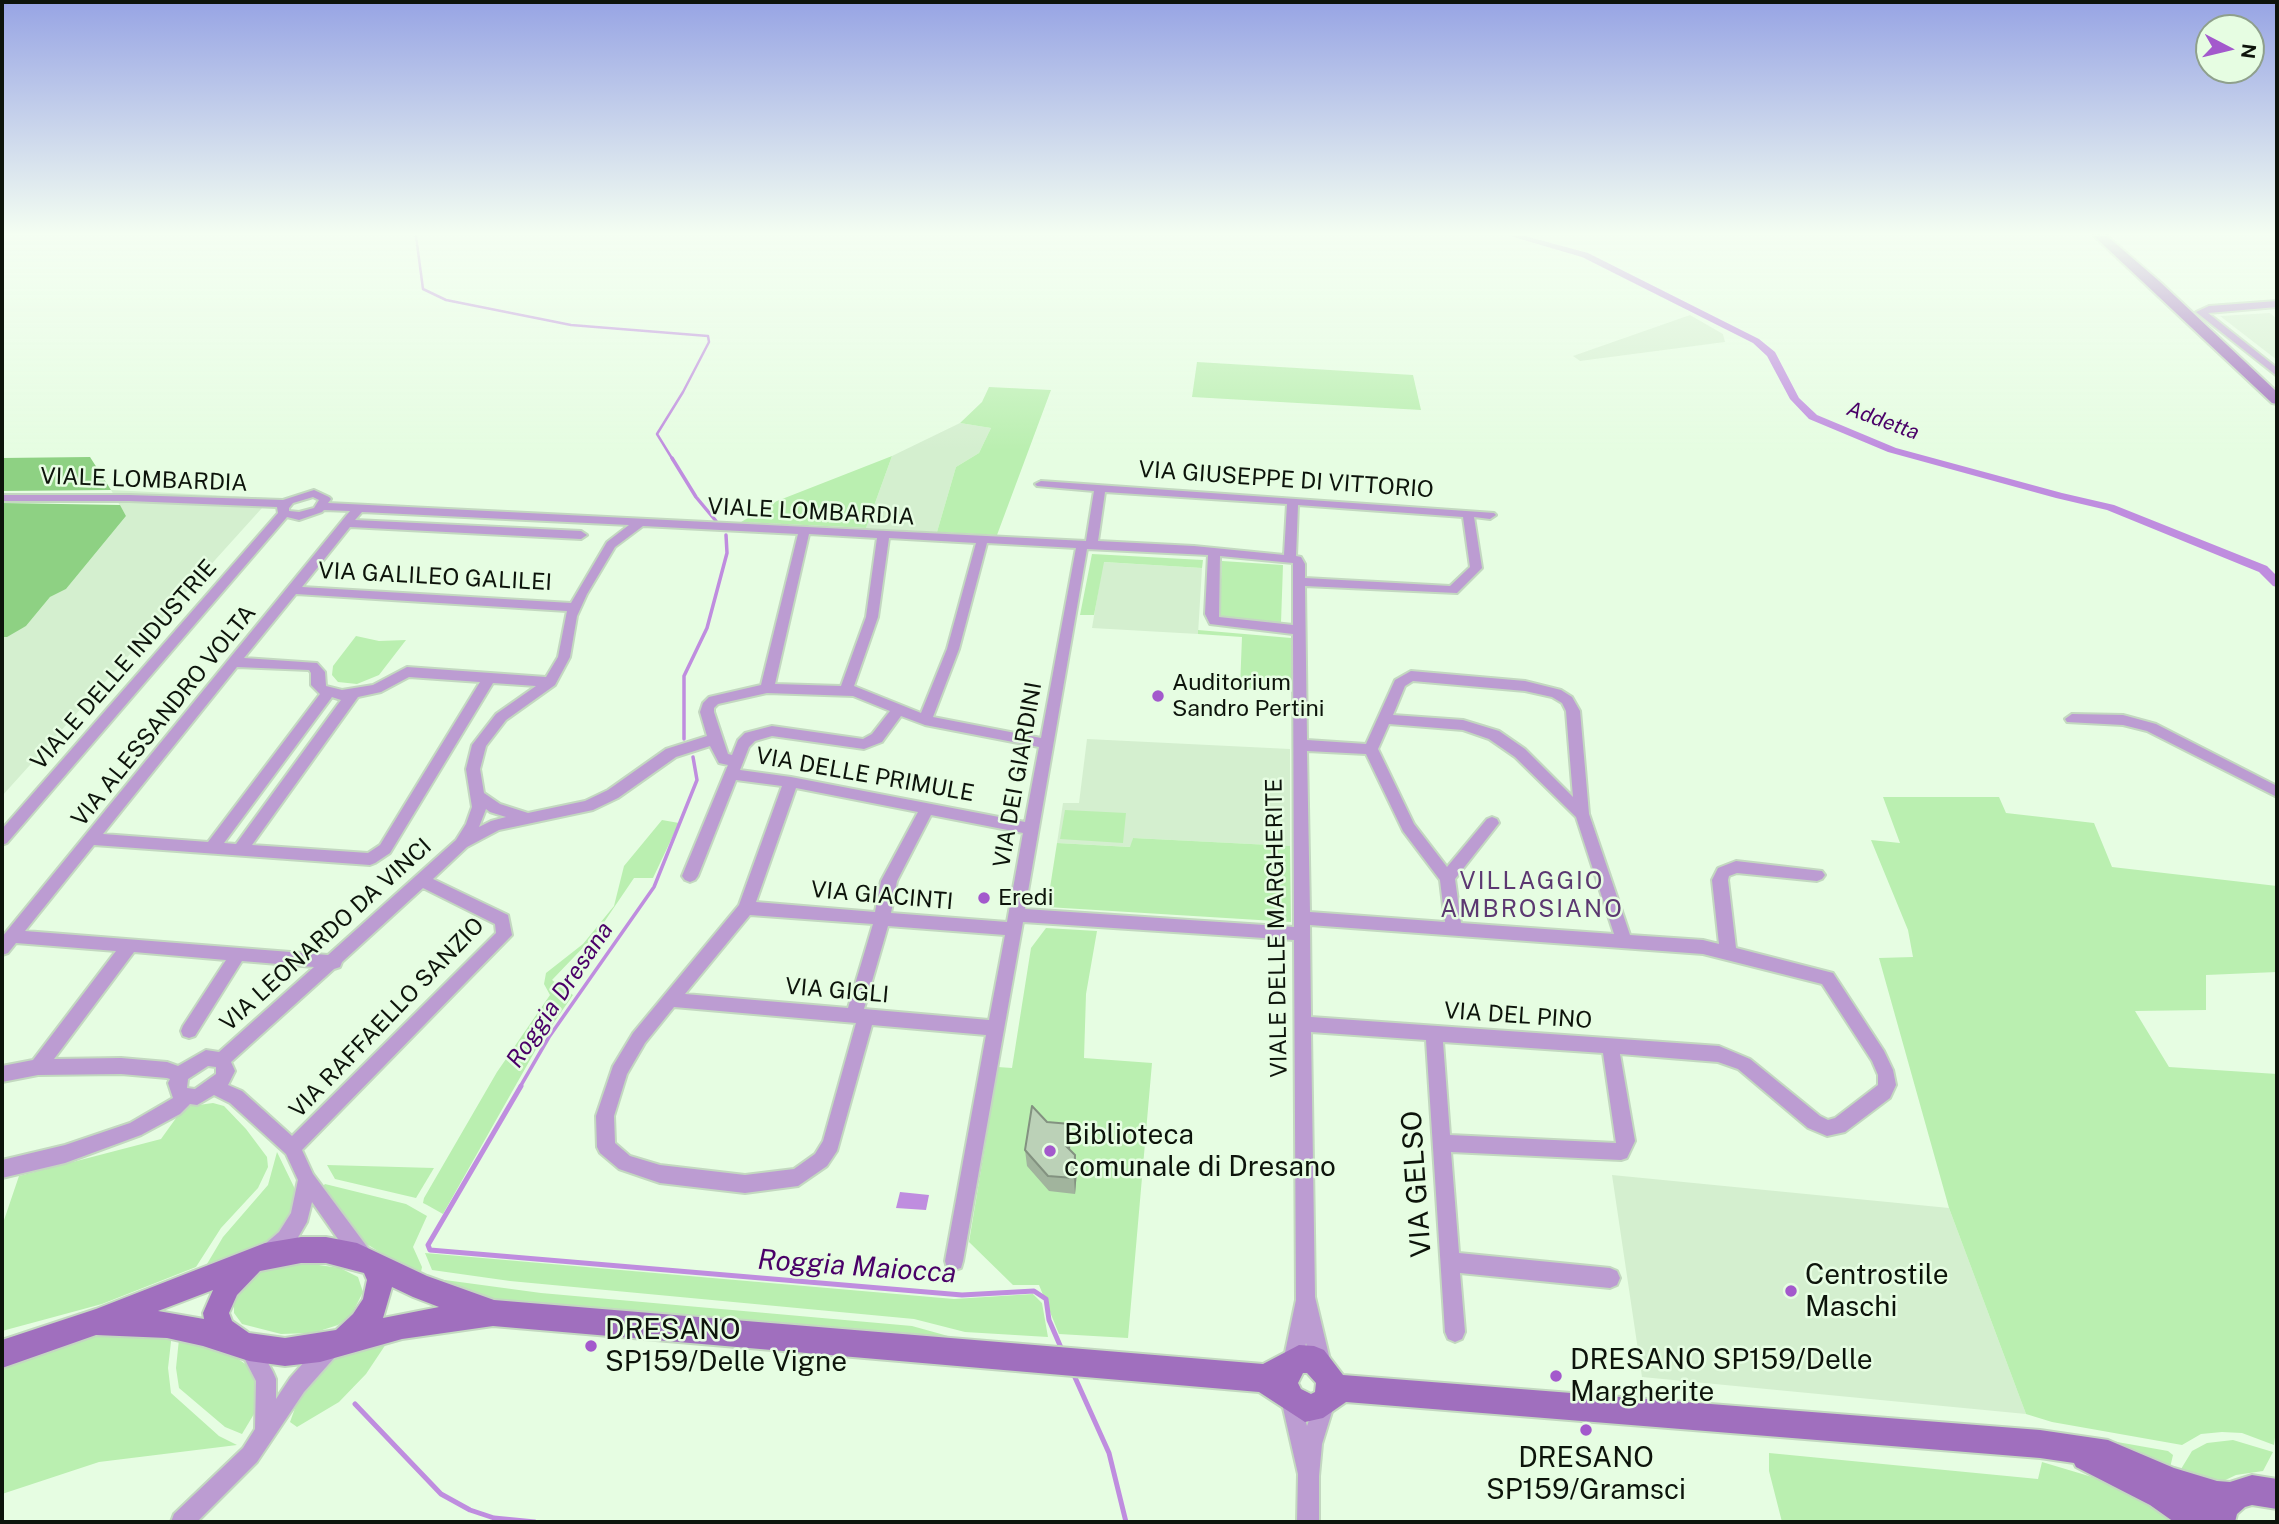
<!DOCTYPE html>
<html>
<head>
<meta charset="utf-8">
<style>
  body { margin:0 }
  #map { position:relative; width:2279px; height:1524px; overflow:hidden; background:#e6fde2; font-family:"Public Sans",sans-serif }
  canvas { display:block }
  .frame { position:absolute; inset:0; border:4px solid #0d140b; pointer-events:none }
  .north { position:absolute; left:2195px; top:14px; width:70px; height:70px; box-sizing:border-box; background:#e6fde2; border:2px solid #8fa08c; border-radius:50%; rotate:97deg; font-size:19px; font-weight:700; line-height:28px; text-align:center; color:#0d140b }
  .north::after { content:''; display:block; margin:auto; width:24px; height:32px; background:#a359cc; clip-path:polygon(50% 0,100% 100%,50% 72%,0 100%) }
</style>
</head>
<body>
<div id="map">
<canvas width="2279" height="1524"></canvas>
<div class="frame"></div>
<div class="north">N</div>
</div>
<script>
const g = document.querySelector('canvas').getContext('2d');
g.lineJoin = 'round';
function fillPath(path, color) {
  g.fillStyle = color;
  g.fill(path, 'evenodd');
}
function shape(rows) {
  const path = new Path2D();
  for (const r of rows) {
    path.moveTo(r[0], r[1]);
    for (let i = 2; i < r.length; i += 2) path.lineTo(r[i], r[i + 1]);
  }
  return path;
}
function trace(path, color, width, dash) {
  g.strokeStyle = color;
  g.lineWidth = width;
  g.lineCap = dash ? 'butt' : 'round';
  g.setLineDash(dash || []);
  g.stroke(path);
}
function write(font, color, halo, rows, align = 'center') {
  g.font = font + ' "Public Sans",sans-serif';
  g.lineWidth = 5;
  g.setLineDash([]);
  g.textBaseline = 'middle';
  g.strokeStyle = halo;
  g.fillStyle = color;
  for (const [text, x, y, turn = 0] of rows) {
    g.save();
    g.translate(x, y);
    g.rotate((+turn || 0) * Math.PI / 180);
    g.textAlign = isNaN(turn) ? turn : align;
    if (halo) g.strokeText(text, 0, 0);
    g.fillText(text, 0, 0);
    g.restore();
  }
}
fillPath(shape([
  [2270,313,2277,319,2277,360,2220,316],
  [1690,315,1723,334,1725,342,1580,361,1573,356],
  [960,423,991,428,979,453,956,467,937,532,866,528,892,456],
  [111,490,271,498,2,796,2,637,26,626,50,597,66,589,126,516],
  [1103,562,1202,568,1198,634,1092,628],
  [1087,739,1290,749,1290,846,1133,838,1131,847,1057,843,1063,803,1079,803],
  [1612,1175,1949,1208,2026,1414,1642,1377]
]), '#d4efcf');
fillPath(shape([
  [1197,362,1413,375,1421,410,1192,397],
  [989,387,1051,390,997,535,937,532,956,467,979,453,991,428,960,423,982,402],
  [892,456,866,528,741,522,777,501],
  [1092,554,1203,560,1202,568,1104,562,1094,615,1080,615],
  [1222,561,1283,565,1281,623,1219,618],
  [1198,630,1291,638,1295,691,1240,688,1242,637,1198,634],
  [356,636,379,641,406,640,379,675,357,684,338,682,332,675,333,666],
  [1883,797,1999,797,2006,813,2094,823,2112,867,2277,886,2277,972,2206,975,2206,1010,2135,1011,2169,1067,2277,1074,2277,1422,2274,1445,2242,1433,2222,1432,2201,1434,2182,1445,2052,1422,2026,1414,1949,1208,1879,958,1913,957,1908,930,1871,840,1900,843],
  [1065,810,1126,813,1123,843,1060,839],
  [662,820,679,823,653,878,634,878,596,934,552,980,573,995,539,1044,443,1214,427,1205,423,1203,424,1198,497,1072,550,995,544,984,546,973,583,944,614,906,624,866],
  [1133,838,1290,846,1291,922,1047,907,1057,843,1130,847],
  [1046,928,1097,931,1086,994,1084,1058,1152,1063,1128,1338,1059,1334,1039,1285,1013,1285,969,1242,998,1067,1012,1068,1031,948],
  [213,1103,224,1106,246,1129,267,1157,268,1167,258,1188,221,1228,196,1267,102,1304,2,1331,2,1226,19,1176,161,1139,184,1107],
  [277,1152,294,1187,296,1206,273,1242,204,1269,223,1237,268,1185],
  [327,1165,434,1168,416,1198,335,1179],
  [325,1184,406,1204,427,1216,413,1247,422,1267,420,1277,365,1243,330,1198,323,1186],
  [425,1253,954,1299,1033,1294,1042,1303,1048,1337,965,1332,914,1319,510,1281,432,1270],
  [298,1262,340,1268,358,1277,363,1292,352,1314,338,1325,313,1333,281,1334,242,1324,234,1313,234,1301,242,1287,262,1270],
  [430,1278,541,1293,912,1326,948,1336,946,1341,478,1299],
  [100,1333,172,1333,168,1368,171,1393,219,1436,237,1445,99,1462,2,1494,2,1362],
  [392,1335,366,1374,339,1402,297,1427,290,1422,299,1397,328,1359],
  [179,1339,232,1355,247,1365,255,1376,257,1397,254,1414,242,1434,225,1427,179,1388,176,1368],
  [2089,1437,2168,1451,2173,1455,2169,1472],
  [2233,1440,2273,1452,2263,1471,2236,1475,2219,1483,2178,1474,2192,1451,2207,1443],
  [1769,1453,2038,1479,2042,1462,2109,1482,2183,1522,1782,1522,1769,1471]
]), '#baefb0');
fillPath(shape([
  [90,457,111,490,2,491,2,458],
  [2,503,120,505,126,516,66,589,50,597,26,626,7,637,2,637]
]), '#8ed183');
fillPath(shape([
  [900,1192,929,1195,926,1210,896,1208]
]), '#bf8ddf');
trace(shape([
  [416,236,423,289,446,300,571,325,708,336,709,342,683,392,657,434,673,460]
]), '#bf8ddf', 2.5);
trace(shape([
  [672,458,696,497,716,521],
  [684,739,684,676,707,628,727,553,726,535],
  [520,1087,549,1037,654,887,697,780,693,757]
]), '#bf8ddf', 3.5);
trace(shape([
  [521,1086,428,1245,430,1250,962,1295,1034,1291,1046,1299,1049,1320,1062,1350],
  [1073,1373,1109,1453,1126,1522],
  [355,1404,441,1494,470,1510,494,1518,535,1522]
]), '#bf8ddf', 5);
fillPath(shape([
  [1510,236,1525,236,1588,253,1759,339,1775,352,1799,398,1817,415,1896,448,2062,493,2114,505,2267,566,2277,576,2277,587,2273,586,2259,572,2107,510,2056,498,1888,452,1809,419,1790,399,1767,356,1753,343,1582,257,1510,236]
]), '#bf8ddf');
const street = shape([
  [2277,301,2277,307,2208,313,2277,368,2277,376,2196,312,2209,306,2277,301],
  [1041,481,1494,513,1496,515,1490,519,1474,517,1482,568,1457,593,1305,586,1307,740,1366,744,1395,680,1411,671,1525,681,1561,690,1572,697,1580,711,1589,814,1630,935,1703,940,1719,944,1712,880,1718,868,1736,861,1822,871,1825,875,1822,879,1817,881,1737,873,1729,876,1728,880,1736,948,1833,973,1884,1051,1893,1070,1896,1085,1890,1098,1845,1132,1827,1136,1808,1128,1738,1069,1718,1062,1620,1054,1635,1141,1627,1158,1621,1160,1451,1152,1459,1253,1610,1268,1617,1271,1620,1278,1617,1285,1610,1288,1460,1273,1465,1332,1462,1339,1455,1342,1448,1339,1445,1332,1426,1040,1311,1032,1315,1297,1331,1364,1328,1371,1321,1374,1314,1371,1306,1343,1300,1369,1293,1372,1286,1369,1283,1362,1296,1300,1294,940,1023,922,963,1261,961,1268,954,1270,947,1268,945,1261,986,1035,872,1025,837,1151,827,1166,798,1186,745,1193,660,1183,619,1169,600,1153,597,1147,596,1116,613,1066,633,1033,739,905,782,786,736,780,698,876,695,880,690,882,685,880,682,876,728,765,719,763,710,746,676,757,618,798,593,810,499,830,467,847,433,879,508,915,512,935,302,1150,313,1174,368,1248,370,1255,368,1262,361,1264,354,1262,312,1202,307,1222,293,1246,279,1258,272,1260,265,1258,263,1251,265,1244,279,1232,291,1213,298,1180,286,1154,230,1103,214,1095,197,1105,190,1104,180,1114,141,1135,65,1163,2,1178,2,1160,65,1145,130,1123,173,1098,168,1083,170,1079,167,1078,121,1074,38,1075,2,1082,2,1066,33,1060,116,951,16,943,8,953,2,955,2,937,350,511,324,510,322,512,299,520,287,517,7,843,2,845,2,829,278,513,277,507,129,501,2,501,2,495,129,495,283,500,314,490,329,497,331,499,328,503,1086,541,1094,491,1037,486,1035,484,1041,481],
  [1105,492,1287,504,1284,555,1194,546,1098,541,1105,492],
  [313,497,319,500,314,508,299,512,289,511,289,508,293,503,313,497],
  [1298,505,1463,517,1470,567,1450,586,1305,578,1305,564,1301,557,1296,556,1298,505],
  [362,512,629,525,607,542,571,603,302,587,350,527,581,539,587,535,581,531,355,520,362,512],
  [643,526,798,534,761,685,709,697,703,703,700,712,707,736,666,749,608,790,585,801,528,813,500,804,484,793,480,769,486,746,506,720,555,685,570,657,577,616,587,594,615,547,643,526],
  [809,534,877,538,866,617,841,686,775,684,809,534],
  [889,538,976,543,947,649,921,713,854,686,878,617,889,538],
  [987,543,1076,548,1041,738,933,717,959,649,987,543],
  [1087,549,1208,555,1205,614,1210,624,1293,634,1294,927,1025,909,1087,549],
  [1220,556,1293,563,1293,625,1219,617,1220,556],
  [296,594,567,611,558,657,546,677,407,667,373,685,342,690,326,686,325,672,317,663,244,658,296,594],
  [237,667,309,670,311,673,311,685,320,694,208,842,103,834,237,667],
  [409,677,480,682,380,845,368,853,252,845,358,697,381,692,409,677],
  [1413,681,1525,691,1552,697,1562,703,1566,711,1573,797,1525,749,1499,731,1463,720,1393,715,1405,686,1413,681],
  [493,683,536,686,496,714,472,745,466,769,472,807,466,824,456,840,328,955,25,931,94,845,370,865,375,863,390,853,493,683],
  [767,693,853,696,890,711,872,734,863,739,772,726,745,733,738,740,732,755,728,754,714,712,714,708,718,704,767,693],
  [332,697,341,700,236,844,224,843,332,697],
  [901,716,925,725,1039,747,1025,822,791,777,740,770,749,747,755,741,772,736,864,749,882,742,901,716],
  [1389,724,1463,730,1489,739,1515,757,1576,817,1614,934,1461,923,1455,879,1499,823,1497,819,1492,817,1487,819,1447,867,1414,824,1378,749,1389,724],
  [1307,751,1366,754,1403,831,1440,880,1445,922,1310,912,1307,751],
  [796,788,918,812,881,881,875,912,756,902,796,788],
  [486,809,490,812,506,817,491,821,479,827,486,809],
  [931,815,1023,833,1007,922,891,913,897,881,931,815],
  [423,888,495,924,496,933,292,1136,242,1091,228,1085,235,1071,231,1062,334,969,340,967,342,962,423,888],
  [750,915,873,924,848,1008,685,994,750,915],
  [1310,925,1703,954,1822,984,1872,1061,1878,1075,1878,1085,1835,1118,1828,1120,1820,1116,1750,1059,1719,1046,1311,1017,1310,925],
  [888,926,1005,935,989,1020,864,1009,888,926],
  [134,952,226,960,183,1026,181,1031,183,1036,189,1038,195,1036,242,961,314,967,219,1052,206,1050,178,1066,167,1062,121,1058,54,1059,134,952],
  [674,1007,856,1023,823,1141,815,1154,794,1169,745,1175,660,1165,630,1156,615,1143,614,1116,627,1074,645,1043,674,1007],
  [1443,1042,1603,1053,1616,1143,1450,1135,1443,1042],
  [208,1066,216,1067,216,1074,195,1089,187,1088,188,1079,208,1066],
  [2072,714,2123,715,2156,724,2277,786,2277,797,2147,731,2123,725,2067,722,2065,719,2072,714],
  [249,1338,256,1341,273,1372,276,1379,276,1399,290,1378,321,1343,328,1340,335,1343,338,1350,335,1357,304,1392,257,1462,197,1522,171,1522,174,1514,243,1448,255,1429,256,1381,239,1348,242,1341,249,1338],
  [1291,1389,1298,1392,1307,1426,1318,1395,1325,1392,1332,1395,1335,1402,1322,1444,1319,1476,1319,1522,1297,1522,1298,1474,1281,1399,1284,1392,1291,1389]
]);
const secondary = shape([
  [2094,236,2107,236,2159,281,2277,392,2277,404,2272,403,2094,236],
  [301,1237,326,1237,357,1243,427,1276,494,1300,1263,1364,1299,1345,1314,1346,1324,1350,1343,1375,2040,1430,2108,1440,2174,1468,2217,1481,2230,1482,2252,1475,2277,1479,2277,1509,2252,1505,2245,1507,2237,1514,2235,1522,2174,1522,2150,1505,2076,1467,2074,1463,2040,1458,1346,1402,1323,1418,1305,1422,1259,1392,493,1326,402,1339,320,1362,285,1366,249,1361,203,1346,167,1338,96,1335,2,1368,2,1340,96,1309,265,1243,301,1237],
  [301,1263,326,1263,364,1273,367,1280,363,1299,353,1314,336,1330,285,1338,249,1333,232,1321,229,1313,237,1295,260,1271,301,1263],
  [392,1287,413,1297,439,1307,383,1318,392,1287],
  [213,1290,203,1313,204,1319,158,1311,213,1290],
  [1303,1373,1307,1373,1316,1383,1315,1392,1311,1394,1301,1389,1298,1383,1303,1373]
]);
trace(street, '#c3d8c0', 4);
trace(secondary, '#c3d8c0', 4);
fillPath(street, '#bc9cd2');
fillPath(secondary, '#a06fbe');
fillPath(shape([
  [1047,1122,1071,1140,1070,1150,1075,1155,1077,1171,1075,1194,1049,1191,1027,1166,1025,1150]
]), '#a1b49d');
fillPath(shape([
  [1070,1124,1071,1140,1068,1162,1066,1146],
  [1075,1155,1077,1171,1075,1194,1074,1178]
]), '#839280');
const building = shape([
  [1032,1106,1047,1122,1070,1124,1066,1146,1075,1155,1074,1178,1048,1176,1025,1150,1032,1106]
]);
fillPath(building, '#bbd1b7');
trace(building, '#839280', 2);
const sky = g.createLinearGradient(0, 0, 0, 450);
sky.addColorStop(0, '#97a4e4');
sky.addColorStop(0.52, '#f4fef2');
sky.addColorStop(1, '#f4fef200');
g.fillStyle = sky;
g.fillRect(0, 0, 2279, 450);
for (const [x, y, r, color] of [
  [1158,696,7,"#a359cc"],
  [984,898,7,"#a359cc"],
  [1050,1151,7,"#a359cc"],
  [1791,1291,7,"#a359cc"],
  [591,1346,7,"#a359cc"],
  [1556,1376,7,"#a359cc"],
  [1586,1430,7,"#a359cc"]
]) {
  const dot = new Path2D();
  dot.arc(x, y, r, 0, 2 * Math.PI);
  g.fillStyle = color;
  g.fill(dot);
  trace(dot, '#e6fde2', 2.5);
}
write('italic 21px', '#4a0068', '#e6fde2', [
  ["Addetta",1883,421,20]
]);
write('23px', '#0d140b', '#e6fde2', [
  ["VIALE LOMBARDIA",144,480,2],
  ["VIA GIUSEPPE DI VITTORIO",1286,480,4],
  ["VIALE LOMBARDIA",811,512,3],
  ["VIA GALILEO GALILEI",435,577,3],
  ["VIALE DELLE INDUSTRIE",124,665,-49],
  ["VIA ALESSANDRO VOLTA",164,716,-51],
  ["VIA DELLE PRIMULE",865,775,10],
  ["VIA DEI GIARDINI",1018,775,-80],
  ["VIA GIACINTI",882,896,5],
  ["VIALE DELLE MARGHERITE",1277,928,-91],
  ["VIA LEONARDO DA VINCI",326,935,-42],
  ["VIA GIGLI",837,991,5],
  ["VIA DEL PINO",1518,1016,4],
  ["VIA RAFFAELLO SANZIO",387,1018,-46]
]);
write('23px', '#0d140b', '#e6fde2', [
  ["Auditorium",1172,683],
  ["Sandro Pertini",1172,709],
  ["Eredi",998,898]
], 'left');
g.letterSpacing = '2px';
write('24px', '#5c3871', '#e6fde2', [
  ["VILLAGGIO",1532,882],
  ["AMBROSIANO",1532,910]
]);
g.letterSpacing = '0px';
write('italic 24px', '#4a0068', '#e6fde2', [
  ["Roggia Dresana",560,995,-56]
]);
write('28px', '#0d140b', '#e6fde2', [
  ["Biblioteca",1064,1135],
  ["comunale di Dresano",1064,1167],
  ["Centrostile",1805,1275],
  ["Maschi",1805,1307],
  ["DRESANO",605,1330],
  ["SP159/Delle Vigne",605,1362],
  ["DRESANO SP159/Delle",1570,1360],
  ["Margherite",1570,1392],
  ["DRESANO",1586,1458,"center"],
  ["SP159/Gramsci",1586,1490,"center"]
], 'left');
write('28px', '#0d140b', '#e6fde2', [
  ["VIA GELSO",1417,1184,-94]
]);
write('italic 28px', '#4a0068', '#e6fde2', [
  ["Roggia Maiocca",857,1267,4]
]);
</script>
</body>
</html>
